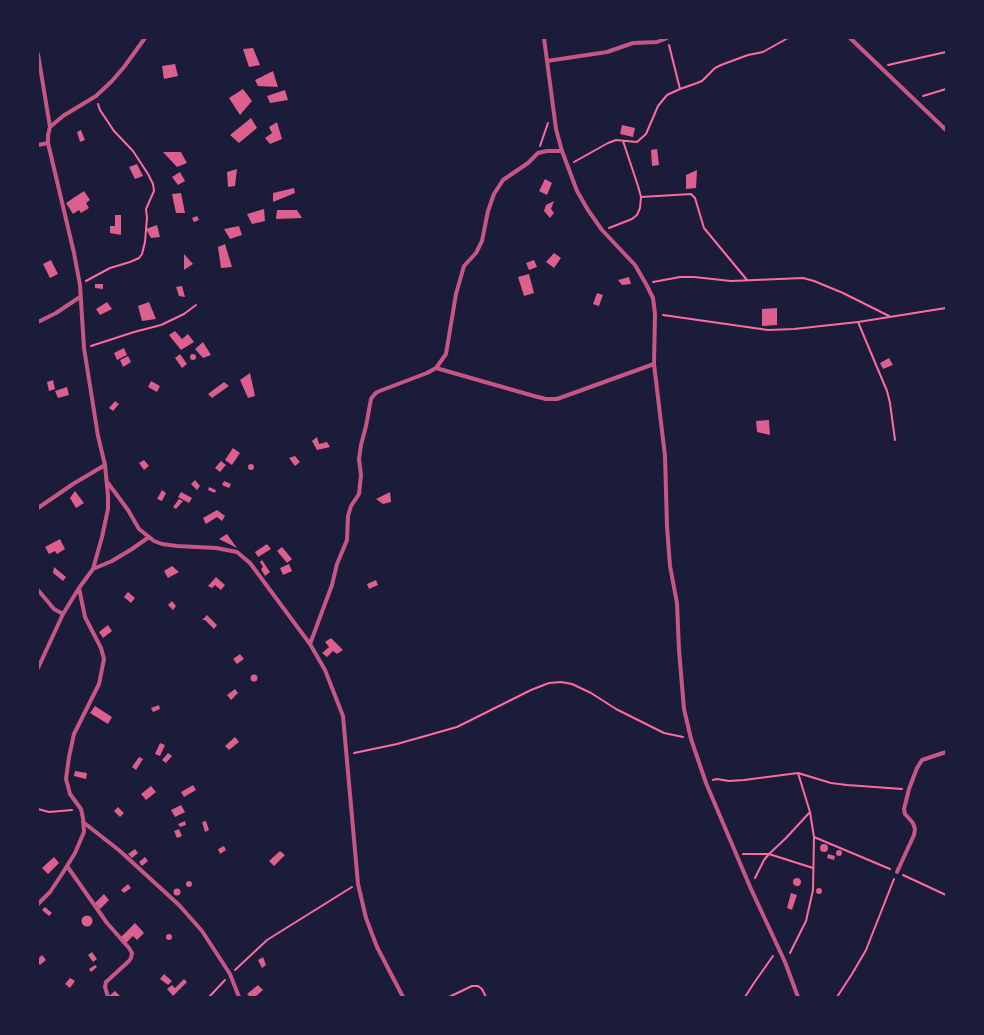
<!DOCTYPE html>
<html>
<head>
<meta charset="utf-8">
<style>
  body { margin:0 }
  #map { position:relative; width:984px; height:1035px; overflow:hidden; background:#1b1b3a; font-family:"Public Sans",sans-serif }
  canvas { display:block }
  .frame { position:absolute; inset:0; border:39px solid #1b1b3a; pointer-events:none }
</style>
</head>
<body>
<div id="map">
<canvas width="984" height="1035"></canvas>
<div class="frame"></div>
</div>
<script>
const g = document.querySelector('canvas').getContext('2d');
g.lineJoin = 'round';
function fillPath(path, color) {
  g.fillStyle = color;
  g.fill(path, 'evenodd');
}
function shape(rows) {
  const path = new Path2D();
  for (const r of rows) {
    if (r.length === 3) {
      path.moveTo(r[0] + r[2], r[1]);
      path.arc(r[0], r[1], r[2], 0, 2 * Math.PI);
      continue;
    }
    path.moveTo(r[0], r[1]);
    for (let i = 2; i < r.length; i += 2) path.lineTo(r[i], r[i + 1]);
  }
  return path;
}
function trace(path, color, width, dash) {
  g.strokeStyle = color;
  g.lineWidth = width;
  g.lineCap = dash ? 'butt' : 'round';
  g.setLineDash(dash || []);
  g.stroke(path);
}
fillPath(shape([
  [253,48,260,65,249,67,243,49],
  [175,64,178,76,164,79,162,66],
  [273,71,278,87,258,86,255,80],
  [243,89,252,101,240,115,229,98],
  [285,90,288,100,270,103,267,96],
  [251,118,257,128,239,143,230,135],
  [277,122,282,139,270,144,265,138,272,133,269,127],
  [622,125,635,128,633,137,620,134],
  [81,130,85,140,80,142,77,132],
  [657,149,659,165,652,166,651,150],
  [163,152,181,152,187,163,177,167],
  [137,164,143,176,135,179,129,167],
  [237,169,235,186,228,187,227,172],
  [697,170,696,188,686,189,686,175],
  [180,172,185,181,178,185,172,177],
  [545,179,552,183,547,195,539,191],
  [294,188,295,193,273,202,273,193],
  [84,191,90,200,86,203,89,208,81,213,79,210,73,214,66,203],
  [181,193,185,213,176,213,172,194],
  [554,201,551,209,554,213,550,218,544,211,546,205],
  [264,209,265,221,252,224,247,214],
  [277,210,297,210,302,218,276,219],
  [115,215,121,215,121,235,110,233,110,226,115,226],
  [197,216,199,220,194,222,192,218],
  [157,225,160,237,151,238,146,229],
  [239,226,242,235,230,239,224,229],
  [225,244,232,267,221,268,218,247],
  [554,253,561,258,554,268,546,262],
  [184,254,193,264,184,270],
  [51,260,58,274,50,278,43,264],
  [534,260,537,267,529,270,526,263],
  [529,274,534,293,524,296,518,277],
  [629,277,631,284,622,285,618,280],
  [95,284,103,284,103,289,95,288],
  [182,286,185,297,179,296,176,287],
  [597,293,603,295,599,306,593,304],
  [107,302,112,309,100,315,96,309],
  [149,302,156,319,142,321,138,306],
  [777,308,777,325,762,326,762,309],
  [175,331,182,339,188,334,194,342,181,350,169,335],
  [203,342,211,355,203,358,195,349],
  [124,348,127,355,117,360,114,353],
  [180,354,187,364,182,368,175,358],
  [193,357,3],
  [128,356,131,362,123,367,120,360],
  [889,358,893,365,883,369,880,363],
  [250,373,255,396,248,398,240,380],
  [53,380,55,389,49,391,47,382],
  [151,381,160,386,157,392,148,387],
  [224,382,229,386,212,398,208,394],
  [67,387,69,395,58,398,55,391],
  [115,401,119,404,113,411,109,408],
  [769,420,770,435,757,432,756,421],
  [317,437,319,444,327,442,330,447,317,450,312,441],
  [233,448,240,453,232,465,225,460],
  [295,456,300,462,295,466,289,458],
  [144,460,149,466,144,470,139,463],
  [221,461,226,465,220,472,215,468],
  [251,467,3],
  [195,480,200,486,197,490,191,484],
  [224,481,231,484,229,488,222,485],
  [209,487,216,490,215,493,208,490],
  [162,490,166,493,162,501,157,499],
  [75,491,84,503,76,508,70,498],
  [181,492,192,498,189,503,178,497],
  [390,492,391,502,383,504,376,499],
  [179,499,183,501,176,509,173,507],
  [217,510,225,516,222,521,217,517,206,524,203,518],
  [227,534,237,548,219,539],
  [60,539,65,549,57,554,55,551,49,554,45,547],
  [267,544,271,549,258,557,255,552],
  [282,547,292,559,287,563,277,551],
  [262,560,270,572,265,576,261,569,263,567,260,562],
  [289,564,292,571,283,575,280,568],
  [172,566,179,572,168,578,164,571],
  [54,567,66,577,63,581,53,573],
  [216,577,225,585,221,590,215,585,212,588,208,586],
  [376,580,378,585,369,589,367,584],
  [128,592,135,598,131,603,124,597],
  [172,601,176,606,173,610,168,605],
  [207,615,217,625,214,629,205,620,202,620],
  [108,625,112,631,103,638,99,632],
  [331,638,343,650,337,654,333,651,327,657,322,653,329,647,325,642],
  [240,654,244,659,237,664,233,659],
  [254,678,3.5],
  [235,689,238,693,231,700,227,695],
  [159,705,160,709,153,712,151,708],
  [95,706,112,717,108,724,90,713],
  [235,737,239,742,229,750,225,746],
  [160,743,165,745,160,756,155,754],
  [168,753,172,756,166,763,162,760],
  [139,757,143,759,136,770,132,767],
  [75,771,87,773,86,779,74,776],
  [193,785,196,790,184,797,181,792],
  [151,786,156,792,146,800,141,794],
  [181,805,185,812,175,817,171,810],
  [118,807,124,813,120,817,114,811],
  [185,821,186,825,180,827,178,824],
  [206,821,209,830,205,832,202,822],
  [179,829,182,836,177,838,174,831],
  [824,848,4],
  [224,846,226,850,220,854,218,849],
  [135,849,138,853,132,858,128,854],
  [839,853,3],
  [280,851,285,855,274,866,269,861],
  [828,854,835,856,834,860,827,858],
  [54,857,59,863,48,874,42,868],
  [145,857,148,861,142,866,139,862],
  [797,882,4],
  [189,884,3],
  [128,884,131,888,124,893,121,890],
  [819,891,3],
  [177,892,3.5],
  [791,893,797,895,792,910,787,908],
  [104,894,109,900,100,909,95,903],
  [45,907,52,913,49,916,42,910],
  [87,921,5.5],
  [135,923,144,933,137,940,133,936,126,943,121,937],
  [169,937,3],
  [92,952,97,959,93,962,88,955],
  [42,955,46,960,40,965,38,963,38,959],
  [263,957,266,965,262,968,258,960],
  [95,965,97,967,91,972,89,969],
  [164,974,172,981,168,985,160,979],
  [70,978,75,981,70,988,65,984],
  [184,979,187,982,173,996,167,989,172,985,175,988],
  [258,985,263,990,255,997,250,997,247,994],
  [115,991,121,997,110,997,109,996]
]), '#dd5f8e');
trace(shape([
  [669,45,680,89],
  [888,65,946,52],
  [923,96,946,89],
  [540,146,548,123],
  [574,162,608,143,616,140,637,142,646,134,658,106,667,95,680,89,697,83,702,81,715,68,721,65,748,55,763,52,788,38],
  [641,197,691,194,695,198,704,228,747,280],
  [609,228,632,219,637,215,640,208,641,197,638,186,623,141],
  [86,281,110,268,130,262,139,258,142,254,145,242,147,218,146,209,154,191,153,184,148,174,133,151,114,131,100,110,98,104],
  [653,282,680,277,694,277,731,281,803,278,814,281,843,293,889,316],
  [663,315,768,330,794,329,858,322,946,308],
  [858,322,887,391,890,403,895,440],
  [91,346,134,332,161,325,184,314,196,305],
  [354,753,397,744,457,727,531,690,549,683,561,682,572,684,591,693,616,709,664,733,683,737],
  [713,780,717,779,729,781,744,780,798,773,831,783,847,785,902,789],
  [38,809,49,812,72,810],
  [814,837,890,869],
  [743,854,769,854,813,868],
  [903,875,946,895],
  [755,878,764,860,769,854,786,838,810,812],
  [790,953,806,921,813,890,814,837,810,812,798,773],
  [235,970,267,940,352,887],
  [209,997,225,980],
  [449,997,472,986,478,986,482,989,486,997],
  [745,997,754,983,773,956],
  [837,997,852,974,866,950,894,879]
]), '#ff6b9d', 2);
trace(shape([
  [544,38,556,129,562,151,577,191,588,210,602,230,635,265,646,284,653,298,655,314,654,364,665,456,667,526,670,566,677,603,679,650,684,709,691,739,706,783,751,889,785,962,798,997],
  [850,38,946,130],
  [38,54,50,127],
  [547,61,607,52,633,43,657,42,667,38],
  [38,145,48,143],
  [38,322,56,313,80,297],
  [436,368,534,396,546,399,557,399,654,364],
  [108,483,128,510,139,529,154,541,162,544,177,546,216,548,237,552,250,563,310,644,325,670,343,716,358,884,366,918,377,947,403,997],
  [38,508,73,484,105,465],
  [93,569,112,561,132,549,149,537],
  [38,590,54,609,63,614],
  [310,644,332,585,337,564,347,540,348,516,351,506,359,494,361,475,359,459,361,445,366,426,371,399,374,395,377,392,427,373,436,368,446,354,456,294,464,266,476,253,482,241,488,211,494,194,503,180,528,163,538,153,547,151,562,151],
  [38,668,63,614,79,588,93,569,102,537,108,509,108,496,105,465,98,436,84,348,80,285,74,253,48,143,48,135,50,127,63,116,96,96,112,81,124,67,145,38],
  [83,822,120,851,179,905,202,931,230,974,239,997],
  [67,866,107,923,129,948,132,953,131,958,129,961,106,982,105,987,108,997],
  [897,872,914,835,915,829,913,823,905,814,904,809,909,789,917,768,922,760,946,752],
  [38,904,50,892,62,874,75,853,84,832,83,818,81,809,70,794,66,779,69,757,74,734,99,684,104,659,101,648,85,617,79,588]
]), '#c65784', 4);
</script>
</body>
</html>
